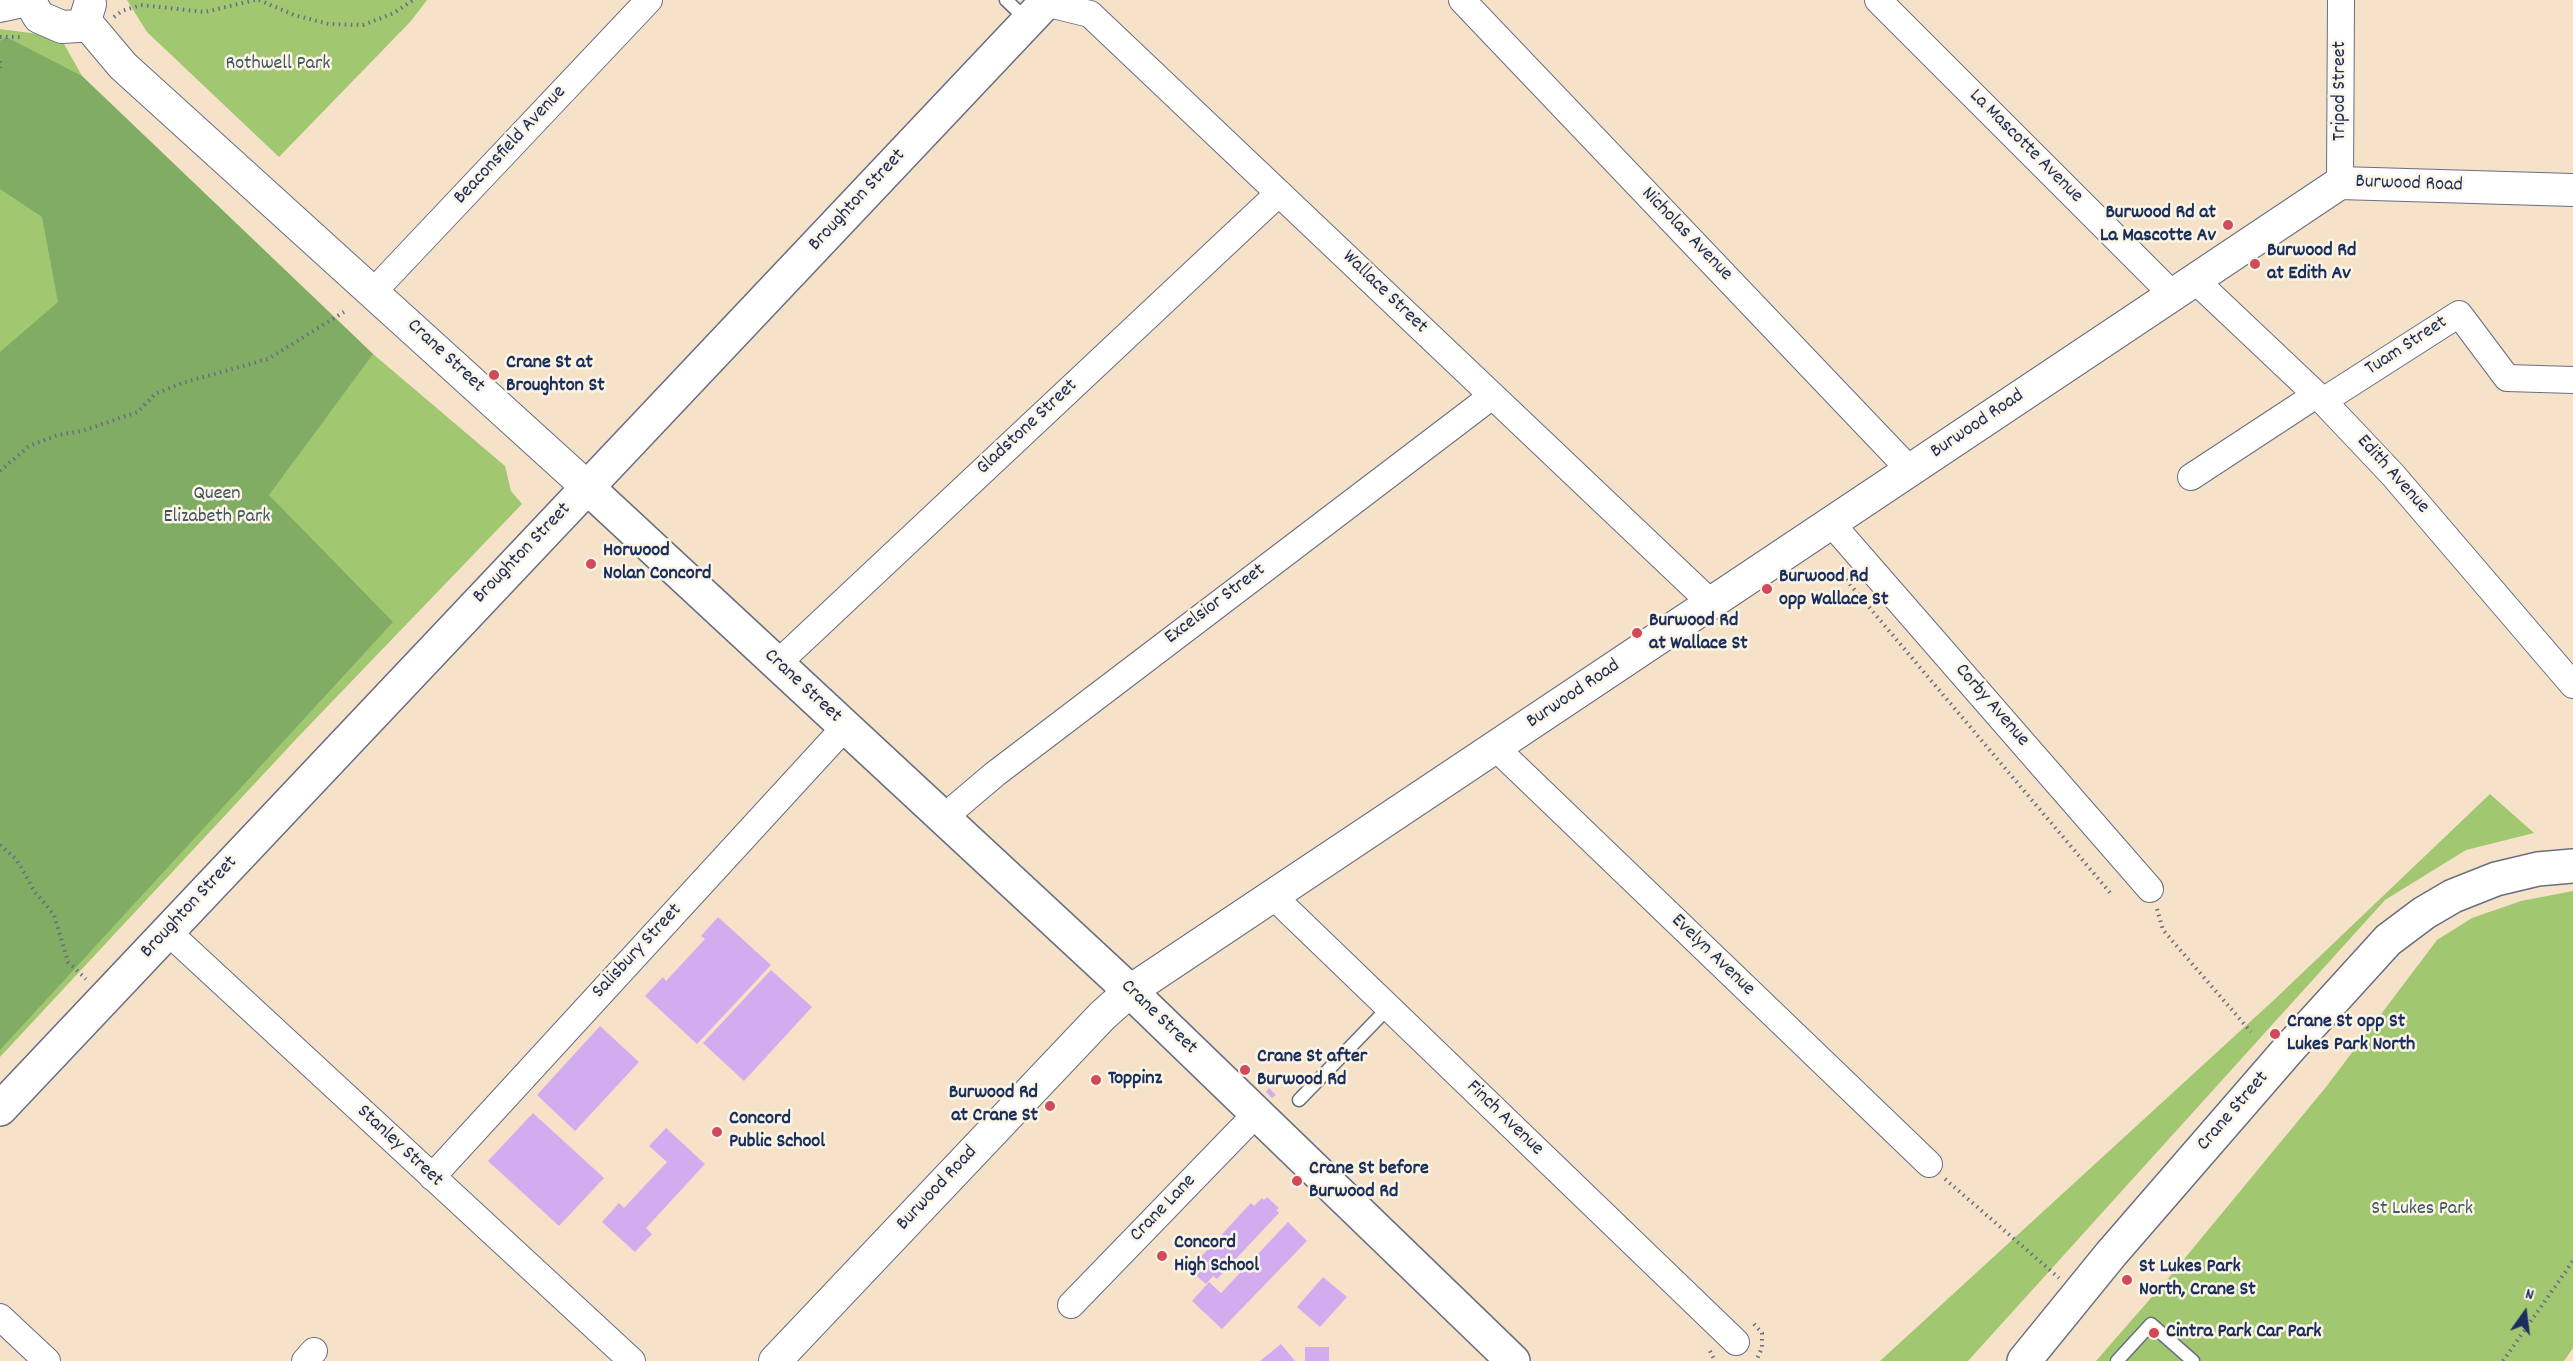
<!DOCTYPE html>
<html>
<head>
<meta charset="utf-8">
<style>
  body { margin:0 }
  #map { position:relative; width:2573px; height:1361px; overflow:hidden; background:#f6e2c8; font-family:Dekko,sans-serif }
  canvas { display:block }
  .north { position:absolute; left:2495px; top:1283px; width:60px; height:60px; -webkit-text-stroke:4px #fcf5e5; paint-order:stroke; rotate:14deg; font-size:16px; font-weight:700; line-height:24px; text-align:center; color:#1b2f5e }
  .north::after { content:''; display:block; margin:auto; width:21px; height:27px; background:#1b2f5e; clip-path:polygon(50% 0,100% 100%,50% 72%,0 100%) }
</style>
</head>
<body>
<div id="map">
<canvas width="2573" height="1361"></canvas>
<div class="north">N</div>
</div>
<script>
const g = document.querySelector('canvas').getContext('2d');
g.lineJoin = 'round';
function fillPath(path, color) {
  g.fillStyle = color;
  g.fill(path, 'evenodd');
}
function shape(rows) {
  const path = new Path2D();
  for (const r of rows) {
    path.moveTo(r[0], r[1]);
    for (let i = 2; i < r.length; i += 2) path.lineTo(r[i], r[i + 1]);
  }
  return path;
}
function trace(path, color, width, dash) {
  g.strokeStyle = color;
  g.lineWidth = width;
  g.lineCap = dash ? 'butt' : 'round';
  g.setLineDash(dash || []);
  g.stroke(path);
}
function write(font, color, halo, rows, align = 'center') {
  g.font = font + ' Dekko,sans-serif';
  g.lineWidth = 5;
  g.setLineDash([]);
  g.textBaseline = 'middle';
  g.strokeStyle = halo;
  g.fillStyle = color;
  for (const [text, x, y, turn = 0] of rows) {
    g.save();
    g.translate(x, y);
    g.rotate((+turn || 0) * Math.PI / 180);
    g.textAlign = isNaN(turn) ? turn : align;
    if (halo) g.strokeText(text, 0, 0);
    g.fillText(text, 0, 0);
    g.restore();
  }
}
fillPath(shape([
  [127,0,427,0,411,21,279,157,147,32],
  [0,29,38,34,63,42,82,76,373,354,505,466,511,491,522,504,299,736,0,1057],
  [2490,794,2534,833,2466,850,2385,900,1968,1361,1880,1361,2275,999],
  [2573,891,2573,1348,2564,1361,2096,1361,2171,1275,2326,1087,2437,940,2472,918,2521,901]
]), '#a1c771');
fillPath(shape([
  [6,37,82,76,373,354,269,495,393,622,0,1050,0,352,58,302,42,217,0,189,0,41]
]), '#80ac63');
fillPath(shape([
  [718,917,771,965,697,1044,645,996,663,977,666,981,705,939,701,936],
  [771,970,812,1007,744,1081,703,1043],
  [600,1026,639,1062,575,1131,537,1095],
  [1269,1088,1276,1095,1272,1098,1266,1092],
  [533,1113,604,1178,559,1226,488,1161],
  [666,1128,705,1164,646,1228,652,1234,635,1252,602,1222,619,1203,624,1208,667,1162,649,1146],
  [1267,1197,1279,1208,1276,1210,1279,1213,1217,1279,1213,1276,1206,1284,1194,1274,1202,1266,1197,1261,1251,1203,1254,1206,1262,1198,1264,1200],
  [1288,1222,1307,1241,1222,1329,1192,1301,1209,1282,1221,1293],
  [1323,1277,1347,1297,1320,1327,1297,1307],
  [1281,1344,1295,1361,1260,1361],
  [1305,1347,1329,1347,1329,1361,1305,1361]
]), '#d1adef');
const service = shape([
  [1006,0,1027,20],
  [1299,1100,1389,1007],
  [2117,1361,2151,1324,2193,1361]
]);
const minor = shape([
  [1462,0,1910,470],
  [1878,0,2173,295],
  [1045,3,1090,14,1711,603],
  [2340,183,2341,0],
  [2195,280,2323,401,2393,475,2573,685],
  [374,291,649,0],
  [2323,401,2459,314,2507,378,2573,380],
  [2191,477,2316,395],
  [1831,523,2150,889],
  [777,664,1279,193],
  [1495,747,1929,1164],
  [943,818,995,774,1492,396],
  [1273,896,1736,1342],
  [168,932,632,1361],
  [432,1177,845,727],
  [1071,1305,1257,1113],
  [0,1317,47,1361],
  [305,1361,314,1351]
]);
const tertiary = shape([
  [29,0,39,17,62,27,79,26,85,21,90,4],
  [0,6,27,0],
  [85,21,123,66,587,487],
  [775,1361,1102,1016,1130,991,2340,183,2573,190]
]);
const secondary = shape([
  [587,487,1130,991,1513,1361],
  [0,1109,1048,0],
  [2024,1361,2111,1254,2287,1051,2388,940,2424,913,2453,896,2496,879,2538,869,2573,866]
]);
trace(service, '#686e83', 15);
trace(minor, '#686e83', 28);
trace(tertiary, '#686e83', 34);
trace(secondary, '#686e83', 36);
trace(shape([
  [259,0,294,15,329,24,363,25,394,13,413,0],
  [114,17,122,11,141,5,205,12,255,0],
  [0,37,22,37],
  [0,61,0,68],
  [0,471,29,446,58,435,82,431,138,412,155,394,182,383,268,359,344,312],
  [1842,575,2112,895],
  [0,845,16,859,35,892,54,915,68,962,86,979],
  [2157,909,2163,930,2251,1032],
  [1945,1179,2059,1278],
  [1754,1324,1762,1333,1762,1348,1756,1361],
  [1710,1351,1715,1361],
  [2503,1361,2573,1261]
]), '#686e83', 4, [1.5, 4.5]);
trace(service, '#fff', 12);
trace(minor, '#fff', 26);
trace(tertiary, '#fff', 32);
trace(secondary, '#fff', 33);
for (const [x, y, r, color] of [
  [2228,225,6,"#d1495b"],
  [2255,264,6,"#d1495b"],
  [494,375,6,"#d1495b"],
  [591,564,6,"#d1495b"],
  [1767,589,6,"#d1495b"],
  [1637,633,6,"#d1495b"],
  [2275,1034,6,"#d1495b"],
  [1245,1070,6,"#d1495b"],
  [1096,1080,6,"#d1495b"],
  [1050,1106,6,"#d1495b"],
  [717,1132,6,"#d1495b"],
  [1297,1181,6,"#d1495b"],
  [1162,1256,6,"#d1495b"],
  [2127,1280,6,"#d1495b"],
  [2154,1333,6,"#d1495b"]
]) {
  const dot = new Path2D();
  dot.arc(x, y, r, 0, 2 * Math.PI);
  g.fillStyle = color;
  g.fill(dot);
  trace(dot, '#fcf5e5', 2);
}
write('20px', '#3c5563', '#fcf5e5', [
  ["Rothwell Park",278,65],
  ["Queen",217,495],
  ["Elizabeth Park",217,518],
  ["St Lukes Park",2422,1210]
]);
write('20px', '#1b2f5e', '#fcf5e5', [
  ["Tripod Street",2341,91,-90],
  ["Beaconsfield Avenue",511,146,-47],
  ["La Mascotte Avenue",2025,147,45],
  ["Burwood Road",2409,185,2],
  ["Broughton Street",858,201,-47],
  ["Nicholas Avenue",1686,235,46],
  ["Wallace Street",1384,293,44],
  ["Tuam Street",2407,347,-33],
  ["Crane Street",445,357,43],
  ["Burwood Road",1978,425,-34],
  ["Gladstone Street",1028,428,-43],
  ["Edith Avenue",2392,475,48],
  ["Broughton Street",523,554,-46],
  ["Excelsior Street",1216,605,-37],
  ["Crane Street",802,687,43],
  ["Burwood Road",1574,695,-34],
  ["Corby Avenue",1991,706,49],
  ["Broughton Street",190,908,-47],
  ["Salisbury Street",638,952,-47],
  ["Evelyn Avenue",1712,956,44],
  ["Crane Street",1158,1018,44],
  ["Crane Street",2234,1112,-49],
  ["Finch Avenue",1504,1119,44],
  ["Stanley Street",399,1147,43],
  ["Burwood Road",938,1189,-47],
  ["Crane Lane",1164,1209,-46]
]);
write('bold 20px', '#1b2f5e', '#fcf5e5', [
  ["Burwood Rd at",2216,214,"right"],
  ["La Mascotte Av",2216,237,"right"],
  ["Burwood Rd",2267,252],
  ["at Edith Av",2267,275],
  ["Crane St at",506,364],
  ["Broughton St",506,387],
  ["Horwood",603,552],
  ["Nolan Concord",603,575],
  ["Burwood Rd",1779,578],
  ["opp Wallace St",1779,601],
  ["Burwood Rd",1649,622],
  ["at Wallace St",1649,645],
  ["Crane St opp St",2287,1023],
  ["Lukes Park North",2287,1046],
  ["Crane St after",1257,1058],
  ["Burwood Rd",1257,1081],
  ["Toppinz",1108,1080],
  ["Burwood Rd",1038,1094,"right"],
  ["at Crane St",1038,1117,"right"],
  ["Concord",729,1120],
  ["Public School",729,1143],
  ["Crane St before",1309,1170],
  ["Burwood Rd",1309,1193],
  ["Concord",1174,1244],
  ["High School",1174,1267],
  ["St Lukes Park",2139,1268],
  ["North, Crane St",2139,1291],
  ["Cintra Park Car Park",2166,1333]
], 'left');
</script>
</body>
</html>
